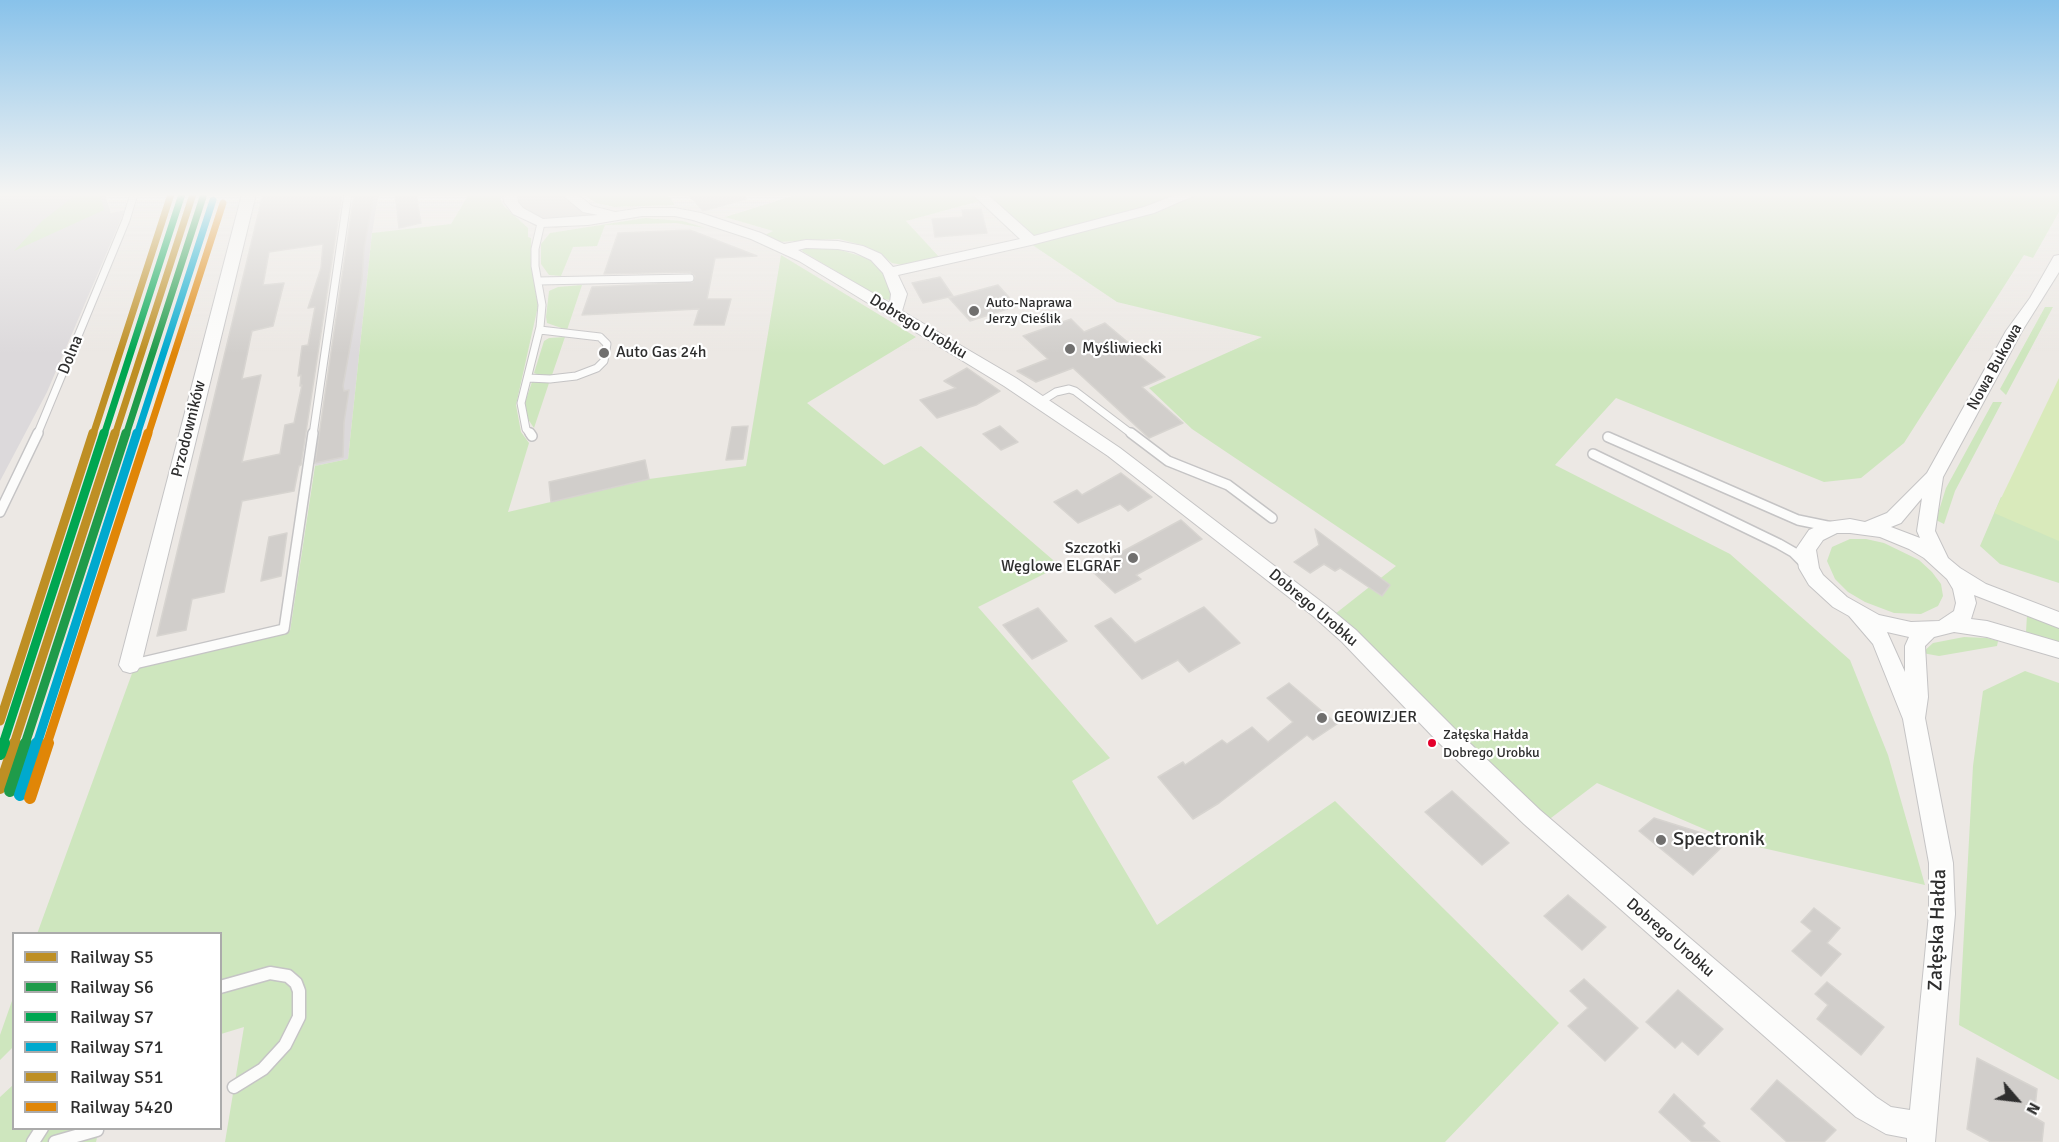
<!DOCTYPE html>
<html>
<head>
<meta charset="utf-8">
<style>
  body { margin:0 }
  #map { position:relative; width:2059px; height:1142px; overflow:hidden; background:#ece8e4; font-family:Signika,sans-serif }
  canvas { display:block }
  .legend { position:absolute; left:12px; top:932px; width:210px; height:198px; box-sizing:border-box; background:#fff; border:2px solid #ababab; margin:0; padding:8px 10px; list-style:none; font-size:18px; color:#2e2e2e }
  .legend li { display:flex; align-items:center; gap:12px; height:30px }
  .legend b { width:30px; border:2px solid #ababab }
  .north { position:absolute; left:1987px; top:1070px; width:60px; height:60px; -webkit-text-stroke:4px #fff; paint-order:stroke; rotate:118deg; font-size:16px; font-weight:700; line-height:24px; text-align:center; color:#2e2e2e }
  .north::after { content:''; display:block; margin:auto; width:21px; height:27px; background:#2e2e2e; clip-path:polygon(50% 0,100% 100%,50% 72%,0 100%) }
</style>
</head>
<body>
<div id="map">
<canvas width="2059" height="1142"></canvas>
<ul class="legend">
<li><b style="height:8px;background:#be8f24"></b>Railway S5</li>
<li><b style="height:8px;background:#1f9b4a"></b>Railway S6</li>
<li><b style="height:8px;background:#00a651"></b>Railway S7</li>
<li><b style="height:8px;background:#00a9ce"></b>Railway S71</li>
<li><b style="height:8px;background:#be8f24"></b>Railway S51</li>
<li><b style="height:8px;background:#e08607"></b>Railway 5420</li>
</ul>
<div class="north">N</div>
</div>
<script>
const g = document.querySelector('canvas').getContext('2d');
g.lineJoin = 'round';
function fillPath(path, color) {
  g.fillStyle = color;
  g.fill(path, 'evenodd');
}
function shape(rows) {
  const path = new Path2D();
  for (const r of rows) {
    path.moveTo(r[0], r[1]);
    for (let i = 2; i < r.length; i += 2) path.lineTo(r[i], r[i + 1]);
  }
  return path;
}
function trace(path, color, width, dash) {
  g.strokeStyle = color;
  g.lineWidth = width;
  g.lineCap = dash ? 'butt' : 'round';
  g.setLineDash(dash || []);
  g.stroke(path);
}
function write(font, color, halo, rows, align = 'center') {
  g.font = font + ' Signika,sans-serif';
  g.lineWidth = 4.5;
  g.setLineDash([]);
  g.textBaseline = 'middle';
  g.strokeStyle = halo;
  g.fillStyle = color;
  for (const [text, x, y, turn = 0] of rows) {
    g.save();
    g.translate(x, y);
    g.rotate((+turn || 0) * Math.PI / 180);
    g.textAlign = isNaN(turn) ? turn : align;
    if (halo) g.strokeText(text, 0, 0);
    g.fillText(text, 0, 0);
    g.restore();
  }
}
fillPath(shape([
  [0,194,105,194,111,213,125,210,47,392,0,481],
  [355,194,379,194,372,233,348,459,315,466]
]), '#dcd9db');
fillPath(shape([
  [77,194,100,194,104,210,14,251,42,221],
  [469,194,501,194,500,199,504,206,528,228,528,237,531,238,532,267,538,306,516,405,521,432,529,443,508,512,649,479,746,466,781,255,916,337,807,403,884,465,921,446,1060,566,978,607,1110,758,1072,781,1157,925,1335,801,1559,1023,1445,1142,225,1142,244,1027,221,1034,220,934,37,934,134,668,290,631,315,466,348,459,372,233,451,224],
  [583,194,667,194,675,205,614,207,596,203],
  [799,194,973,194,980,201,906,221,940,258,902,265,892,263,881,254,865,246,839,239,778,242,763,236,773,231,725,217],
  [986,194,2059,194,2059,212,2033,258,2024,255,1904,443,1861,478,1824,482,1616,398,1555,465,1730,554,1850,660,1888,755,1925,885,1732,841,1597,783,1547,821,1335,614,1396,566,1192,429,1149,388,1262,337,1117,302,1031,244],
  [645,218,683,221,705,228,676,223,605,225,597,246,573,247,561,276,549,275,541,264,541,244,550,233],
  [804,248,837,249,870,259,883,269,895,295,890,300,882,299,802,251],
  [582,285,567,330,547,323,546,317,549,291,558,287],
  [2045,307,2053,307,2006,395,2000,389],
  [565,337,552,375,539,375,534,373,544,341,549,338],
  [532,382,549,383,534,428,526,416,525,402],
  [1993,402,2002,402,1955,491,1944,524,1936,520,1946,488],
  [2001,497,2059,521,2059,583,2000,564,1980,546],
  [1850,539,1866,539,1884,543,1919,560,1932,572,1941,584,1943,596,1938,606,1921,614,1894,613,1865,602,1848,592,1835,579,1827,561,1832,547],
  [2027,615,2059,627,2059,642,2026,632],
  [1964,637,1987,638,1998,641,1997,646,1939,656,1922,653,1933,643],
  [2025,671,2059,683,2059,1080,1959,1025,1973,766,1983,691],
  [13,998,13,1047,0,1060,0,1035],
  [13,1085,14,1128,99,1129,96,1142,0,1142,0,1097]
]), '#cee6be');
fillPath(shape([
  [2059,378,2059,541,1994,513]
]), '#d9eabb');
fillPath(shape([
  [504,194,576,194,588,205,604,211,614,212,613,220,557,228,535,226,515,215,507,206]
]), '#dad6d2');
const building = shape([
  [263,194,342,194,301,465,299,466,294,491,242,501,224,592,192,599,186,630,157,636,263,194],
  [323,244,321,268,308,308,315,307,308,345,302,346,298,376,301,375,300,386,302,385,294,423,285,425,280,454,242,462,261,375,242,379,252,331,273,326,284,283,263,285,269,252,323,244],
  [354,194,374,194,364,248,362,279,343,386,344,391,349,390,344,422,343,457,315,463,354,194],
  [395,194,416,194,421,223,399,228,395,194],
  [688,194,745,194,746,199,703,211,688,194],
  [981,209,987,233,935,237,932,219,963,217,962,210,981,209],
  [690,230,757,256,715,258,707,299,731,299,724,325,694,325,699,309,582,315,592,287,693,282,695,276,690,272,604,274,618,233,690,230],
  [940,277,953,296,923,303,912,283,940,277],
  [998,285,1017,306,970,321,949,298,998,285],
  [1071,319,1084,332,1105,323,1137,350,1134,351,1165,377,1142,387,1183,423,1149,438,1073,368,1036,382,1017,371,1048,359,1023,336,1071,319],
  [967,368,1000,391,976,405,937,418,920,400,956,388,944,381,967,368],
  [748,426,743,459,726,460,732,427,748,426],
  [1000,426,1018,442,1001,450,983,434,1000,426],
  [645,460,649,479,551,502,549,482,645,460],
  [1121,473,1152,497,1128,511,1120,504,1078,523,1054,502,1077,490,1082,495,1121,473],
  [1181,520,1202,539,1136,575,1141,579,1115,593,1090,569,1181,520],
  [1315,529,1390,585,1382,596,1340,568,1335,571,1324,564,1310,573,1294,562,1319,545,1315,529],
  [287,533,281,576,261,581,269,537,287,533],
  [1204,607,1240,643,1189,672,1178,660,1142,679,1095,626,1111,618,1135,643,1204,607],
  [1038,608,1067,641,1032,659,1003,625,1038,608],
  [1289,683,1337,724,1313,740,1307,735,1219,803,1193,819,1158,777,1183,762,1185,765,1222,740,1227,744,1252,727,1268,742,1293,722,1267,698,1289,683],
  [1452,791,1509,843,1482,865,1425,812,1452,791],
  [1654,818,1708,835,1709,834,1724,845,1693,875,1639,831,1654,818],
  [1568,895,1606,927,1582,950,1544,916,1568,895],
  [1814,908,1840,928,1827,943,1841,954,1821,976,1792,951,1812,931,1801,922,1814,908],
  [1584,979,1638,1028,1605,1061,1568,1026,1588,1008,1570,991,1584,979],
  [1827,982,1884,1027,1861,1055,1817,1019,1828,1005,1815,994,1827,982],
  [1678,990,1723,1029,1698,1055,1682,1041,1675,1048,1646,1022,1678,990],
  [1977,1058,2037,1089,2034,1117,2044,1123,2042,1142,1991,1142,1967,1129,1977,1058],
  [1777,1080,1836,1130,1824,1142,1787,1142,1751,1109,1777,1080],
  [1674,1094,1705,1123,1702,1126,1720,1142,1692,1142,1659,1112,1674,1094]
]);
fillPath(building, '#d1cecb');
trace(building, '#d7d4d0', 1.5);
const serviceFar2 = shape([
  [538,281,690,278],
  [528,378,550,379,576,376,597,368,604,361,607,344,600,337,540,330],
  [1040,402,1056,392,1069,389,1075,391,1133,435],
  [37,435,126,220,134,194],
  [313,435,348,194],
  [531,435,526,429,521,403,540,327,542,305,535,266,535,249,541,223]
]);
const serviceFar1 = shape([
  [530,433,532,436],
  [1131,433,1168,461,1228,485,1272,518],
  [1608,437,1798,520,1832,527],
  [1593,454,1779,544,1793,552,1806,565],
  [0,512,38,433],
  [130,665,284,629,313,433]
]);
const service = shape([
  [220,987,270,973,288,976,296,983,299,991,299,1017,285,1045,263,1069,234,1087],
  [33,1142,42,1128],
  [55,1142,97,1130]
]);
const minor = shape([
  [242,194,256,194,141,665,137,671,130,673,123,671,119,665,242,194],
  [503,194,517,194,518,202,523,208,543,219,598,215,583,212,561,194,577,194,592,206,615,212,642,208,675,208,701,213,761,233,784,244,806,240,838,241,863,246,881,254,893,267,1020,239,972,194,987,194,1034,236,1144,207,1178,194,1198,194,1154,213,1031,245,898,275,907,294,902,311,1016,378,1120,448,1327,606,1356,630,1454,728,1540,810,1876,1097,1891,1107,1910,1110,1929,914,1929,863,1903,719,1873,644,1849,616,1833,607,1809,585,1799,568,1796,549,1809,530,1827,522,1850,519,1865,522,1887,513,1927,473,2006,331,2030,298,2054,256,2059,255,2059,272,2022,331,1943,477,1935,531,1948,558,1960,568,1986,584,2059,612,2059,628,1974,595,1976,603,1971,619,1987,621,2059,642,2059,658,1987,637,1954,632,1934,637,1925,646,1928,697,1925,718,1953,863,1955,914,1935,1142,1907,1142,1907,1138,1886,1134,1856,1117,1524,824,1438,742,1342,642,1313,616,1108,456,1004,386,799,261,751,239,693,220,675,216,642,216,588,225,541,227,513,214,504,202,503,194],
  [806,248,838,249,854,252,871,260,883,273,891,294,890,303,798,250,806,248],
  [1922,498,1917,531,1920,538,1891,527,1901,523,1922,498],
  [1837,533,1850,533,1880,537,1909,549,1924,558,1947,579,1953,589,1956,603,1954,611,1939,621,1911,622,1879,615,1847,597,1823,575,1819,568,1816,550,1823,540,1837,533],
  [1887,632,1909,637,1905,646,1905,672,1887,632]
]);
trace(serviceFar2, '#c5c4c5', 9);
trace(serviceFar1, '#c5c4c5', 12);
trace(service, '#c5c4c5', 15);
trace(minor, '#c5c4c5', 2);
trace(serviceFar2, '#fcfcfb', 7);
trace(serviceFar1, '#fcfcfb', 9);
trace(service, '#fcfcfb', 12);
fillPath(minor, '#fcfcfb');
trace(shape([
  [115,435,193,194]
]), '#be8f24', 7);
trace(shape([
  [14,744,115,433]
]), '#be8f24', 9);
trace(shape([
  [0,788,15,743]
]), '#be8f24', 12);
trace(shape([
  [126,435,203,197]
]), '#1f9b4a', 7);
trace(shape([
  [25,744,126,433]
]), '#1f9b4a', 9);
trace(shape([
  [10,791,26,743]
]), '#1f9b4a', 12);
trace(shape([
  [104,435,182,194]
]), '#00a651', 7);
trace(shape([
  [3,744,104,433]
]), '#00a651', 9);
trace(shape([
  [0,754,4,743]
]), '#00a651', 12);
trace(shape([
  [137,435,213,200]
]), '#00a9ce', 7);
trace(shape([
  [37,744,137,433]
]), '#00a9ce', 9);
trace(shape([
  [20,795,37,743]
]), '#00a9ce', 12);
trace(shape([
  [93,435,171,194]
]), '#be8f24', 7);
trace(shape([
  [0,721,93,433]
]), '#be8f24', 9);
trace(shape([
  [148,435,223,203]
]), '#e08607', 7);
trace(shape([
  [47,744,148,433]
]), '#e08607', 9);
trace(shape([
  [30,798,48,743]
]), '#e08607', 12);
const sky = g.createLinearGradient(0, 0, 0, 354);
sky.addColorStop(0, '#88c2ea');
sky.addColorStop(0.55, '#f6f5f3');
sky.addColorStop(1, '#f6f5f300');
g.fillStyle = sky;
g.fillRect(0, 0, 2059, 354);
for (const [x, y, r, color] of [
  [974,311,6,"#706f6e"],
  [1070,349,6,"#706f6e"],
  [604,353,6,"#706f6e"],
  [1133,558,6,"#706f6e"],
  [1322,718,6,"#706f6e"],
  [1432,743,5,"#e4002b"],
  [1661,840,6,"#706f6e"]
]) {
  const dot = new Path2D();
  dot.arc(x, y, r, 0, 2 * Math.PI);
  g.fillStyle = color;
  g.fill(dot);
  trace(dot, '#fff', 2);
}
write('14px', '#2e2e2e', '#fff', [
  ["Auto-Naprawa",986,303],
  ["Jerzy Cieślik",986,319]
], 'left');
write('14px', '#2e2e2e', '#fff', [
  ["Załęska Hałda",1443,735],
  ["Dobrego Urobku",1443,753]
], 'left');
write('16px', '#2e2e2e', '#fff', [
  ["Dobrego Urobku",918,327,31],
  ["Dolna",71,355,-68],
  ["Nowa Bukowa",1995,367,-61],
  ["Przodowników",189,429,-76],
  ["Dobrego Urobku",1313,608,40],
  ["Dobrego Urobku",1670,938,41]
]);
write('16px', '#2e2e2e', '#fff', [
  ["Myśliwiecki",1082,349],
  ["Auto Gas 24h",616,353],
  ["Szczotki",1121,549,"right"],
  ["Węglowe ELGRAF",1121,567,"right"],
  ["GEOWIZJER",1334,718]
], 'left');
write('20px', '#2e2e2e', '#fff', [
  ["Spectronik",1673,840]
], 'left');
write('20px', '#2e2e2e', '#fff', [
  ["Załęska Hałda",1938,930,-88]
]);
</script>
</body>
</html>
